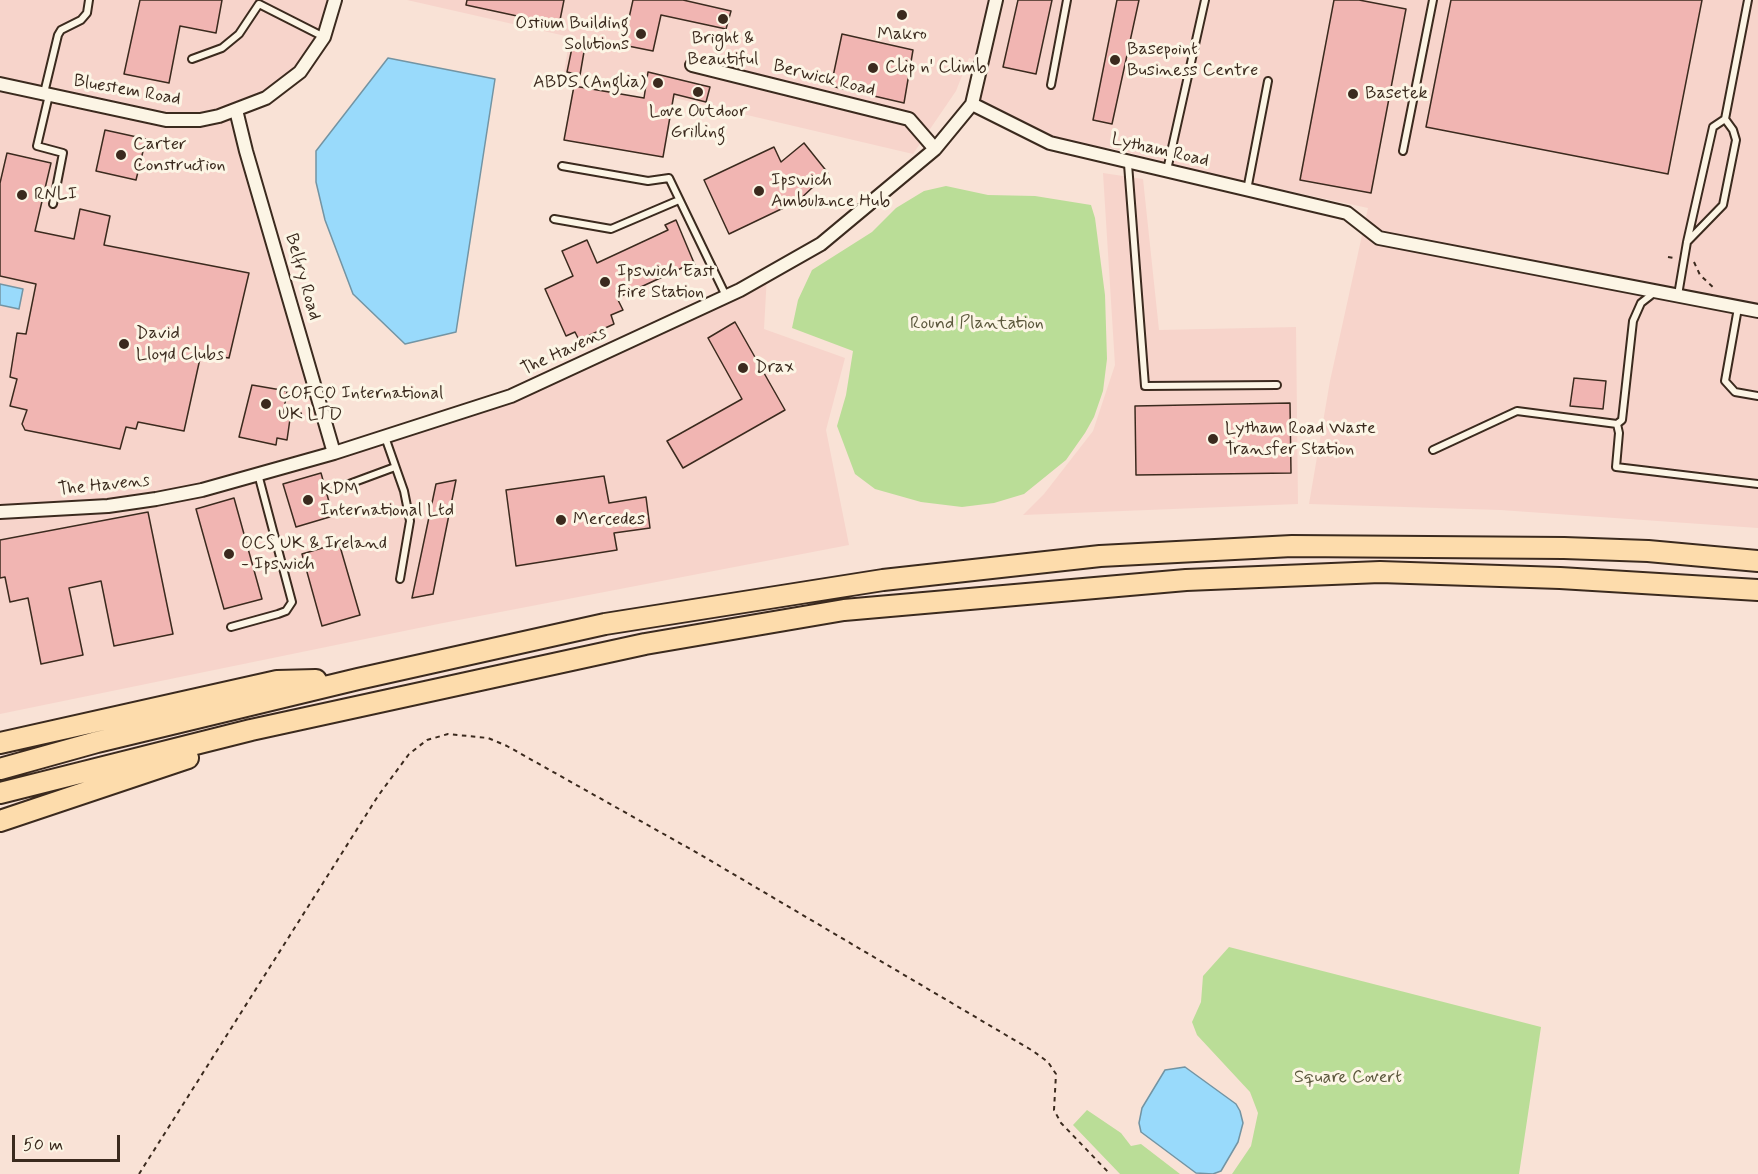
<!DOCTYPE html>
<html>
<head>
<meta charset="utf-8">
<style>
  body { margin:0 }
  #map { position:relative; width:1758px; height:1174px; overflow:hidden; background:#f9e2d6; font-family:Mynerve,sans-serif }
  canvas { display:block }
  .scale { position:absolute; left:12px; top:1135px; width:108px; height:27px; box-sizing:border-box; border:3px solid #3b2a1e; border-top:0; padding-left:8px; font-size:18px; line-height:21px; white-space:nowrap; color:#3b2a1e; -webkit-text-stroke:4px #fcf5e5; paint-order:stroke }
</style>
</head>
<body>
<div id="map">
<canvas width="1758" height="1174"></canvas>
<div class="scale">50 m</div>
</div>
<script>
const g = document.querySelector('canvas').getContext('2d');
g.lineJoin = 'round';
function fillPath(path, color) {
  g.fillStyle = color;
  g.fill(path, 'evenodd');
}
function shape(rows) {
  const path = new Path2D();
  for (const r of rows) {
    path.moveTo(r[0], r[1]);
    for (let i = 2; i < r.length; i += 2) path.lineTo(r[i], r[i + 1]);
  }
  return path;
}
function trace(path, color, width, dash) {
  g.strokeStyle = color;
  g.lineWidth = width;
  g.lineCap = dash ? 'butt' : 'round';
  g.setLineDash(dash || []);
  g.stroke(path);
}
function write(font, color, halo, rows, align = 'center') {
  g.font = font + ' Mynerve,sans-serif';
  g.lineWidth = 6;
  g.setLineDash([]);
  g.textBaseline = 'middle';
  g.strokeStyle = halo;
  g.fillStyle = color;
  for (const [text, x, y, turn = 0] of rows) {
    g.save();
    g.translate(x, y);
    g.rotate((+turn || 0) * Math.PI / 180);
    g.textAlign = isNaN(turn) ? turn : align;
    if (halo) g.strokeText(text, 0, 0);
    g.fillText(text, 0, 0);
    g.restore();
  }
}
fillPath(shape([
  [0,0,335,0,300,72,236,110,334,453,511,396,767,275,764,329,845,358,826,430,849,545,443,623,0,714],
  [407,0,1758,0,1758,528,1500,510,1309,504,1330,381,1368,208,1237,180,1107,147,1104,156,1050,143,972,104,981,61,969,58,956,91,913,154,564,72,570,37],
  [1103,173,1143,179,1159,330,1296,327,1298,504,1023,515,1044,494,1093,431,1115,365]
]), '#f7d4cb');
fillPath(shape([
  [946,186,988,195,1035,196,1091,205,1095,218,1105,295,1107,359,1103,391,1094,417,1085,433,1066,460,1024,494,994,503,962,507,921,502,875,489,855,474,837,426,846,395,853,351,792,328,798,300,812,270,872,232,896,208,924,191],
  [1229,947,1541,1027,1519,1174,1232,1174,1251,1146,1258,1113,1250,1092,1197,1035,1192,1022,1201,1002,1203,976],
  [1087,1110,1121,1133,1131,1146,1141,1144,1180,1174,1120,1174,1073,1125]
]), '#badd97');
const water = shape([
  [388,58,495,79,456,332,405,344,353,294,325,220,316,182,316,151,388,58],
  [0,284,23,289,19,309,0,305,0,284],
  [1185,1067,1236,1104,1240,1111,1243,1123,1238,1142,1221,1171,1213,1174,1196,1173,1141,1132,1139,1123,1142,1108,1165,1070,1185,1067]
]);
fillPath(water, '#99dafb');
trace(water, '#7394a3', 1.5);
const building = shape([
  [140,0,222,0,216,33,180,26,169,83,124,74,140,0],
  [467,0,564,0,559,25,466,5,467,0],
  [633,0,683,0,731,11,726,29,661,15,653,51,623,45,633,0],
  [1018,0,1052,0,1036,74,1003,67,1018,0],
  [1117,0,1139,0,1112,124,1093,120,1117,0],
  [1334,0,1359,0,1406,9,1371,193,1300,180,1334,0],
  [1451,0,1702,0,1668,174,1426,127,1451,0],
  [842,34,913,50,904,103,831,86,842,34],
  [573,43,585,46,580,75,567,72,573,43],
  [648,72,710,87,706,102,674,94,663,157,564,140,574,86,644,98,648,72],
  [105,130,146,139,136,180,96,171,105,130],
  [804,143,828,173,798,201,729,234,704,180,774,147,781,162,804,143],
  [7,153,51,163,35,231,74,239,80,209,110,216,104,245,249,273,229,358,201,354,184,431,138,422,136,429,126,427,120,449,25,430,22,424,27,410,10,406,17,379,10,377,17,333,26,334,36,284,0,276,0,183,7,153],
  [676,220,697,270,688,274,684,267,617,298,623,310,611,315,614,324,579,340,575,332,566,336,545,289,573,276,562,251,587,240,597,263,668,230,665,225,676,220],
  [735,322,785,410,683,468,667,441,742,399,708,338,735,322],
  [1574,378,1606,381,1603,409,1570,406,1574,378],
  [252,385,287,391,283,416,290,419,287,440,277,438,276,445,239,437,252,385],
  [1290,403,1291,473,1136,475,1135,406,1290,403],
  [321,473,333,516,296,527,283,484,321,473],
  [604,476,609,503,646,497,650,528,614,533,617,550,516,566,506,490,604,476],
  [456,480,433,594,412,598,436,484,456,480],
  [234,498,262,599,224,609,196,509,234,498],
  [148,512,173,634,114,646,101,581,69,588,83,655,41,664,28,598,10,602,5,577,0,578,0,540,148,512],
  [339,543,360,615,322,626,302,554,339,543]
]);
fillPath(building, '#f1b5b2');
trace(building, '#3b2a1e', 1.5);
const service = shape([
  [192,59,222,48,239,34,259,4,324,37],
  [1051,85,1067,0],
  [44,93,58,35,61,30,81,20,87,13,89,0],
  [49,95,37,146,63,153,53,204],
  [1725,119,1748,0],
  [1403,151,1433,0],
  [1128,164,1145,386,1277,385],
  [562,166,648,181,669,178,726,296],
  [1167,170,1205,0],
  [1247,190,1268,81],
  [554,219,611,229,679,200],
  [1678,295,1687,242,1713,127,1725,119,1733,130,1736,140,1723,205,1687,242],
  [1738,308,1725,381,1735,392,1758,396],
  [1617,424,1619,433,1616,467,1758,484],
  [385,437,404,491,410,521,400,579],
  [1433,450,1517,411,1617,424,1622,420,1633,321,1641,303,1655,292],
  [341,487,395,467],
  [231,627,278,614,286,611,292,602,258,474]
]);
const minor = shape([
  [692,65,909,119,935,149],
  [0,84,166,120,200,120,219,116,266,98,300,72,324,37,335,0],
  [972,104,1050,143,1347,213,1379,238,1758,311],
  [236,110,246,151,334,453],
  [0,512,108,506,156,499,202,490,334,453,511,396,740,290,821,244,935,149,972,104,996,0]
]);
const trunk = shape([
  [0,743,277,681,316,680],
  [0,769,97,742,358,679,605,624,883,580,1100,556,1292,546,1564,548,1648,551,1758,561],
  [0,793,251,730,645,644,844,610,1186,580,1380,572,1560,578,1758,590],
  [0,821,188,758]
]);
trace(service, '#3b2a1e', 10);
trace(minor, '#3b2a1e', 16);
trace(trunk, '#3b2a1e', 24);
trace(shape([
  [1668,257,1674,258],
  [1694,262,1700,275,1715,289],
  [289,417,309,411],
  [139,1174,378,796,409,754,427,740,448,734,488,738,507,746,701,855,1033,1051,1048,1062,1056,1074,1054,1110,1061,1123,1110,1174]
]), '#3b2a1e', 2, [4.5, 4.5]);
trace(service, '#fcf5e5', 6);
trace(minor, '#fcf5e5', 12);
trace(trunk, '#fddcac', 20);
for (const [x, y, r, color] of [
  [902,15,6,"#3b2a1e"],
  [723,19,6,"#3b2a1e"],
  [641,34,6,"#3b2a1e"],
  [1115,60,6,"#3b2a1e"],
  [873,68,6,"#3b2a1e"],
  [658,83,6,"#3b2a1e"],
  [698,92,6,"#3b2a1e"],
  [1353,94,6,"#3b2a1e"],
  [121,155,6,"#3b2a1e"],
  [759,191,6,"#3b2a1e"],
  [22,195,6,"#3b2a1e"],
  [605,282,6,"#3b2a1e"],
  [124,344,6,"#3b2a1e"],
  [743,368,6,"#3b2a1e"],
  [266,404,6,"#3b2a1e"],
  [1213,439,6,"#3b2a1e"],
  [308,500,6,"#3b2a1e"],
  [561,520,6,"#3b2a1e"],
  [229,554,6,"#3b2a1e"]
]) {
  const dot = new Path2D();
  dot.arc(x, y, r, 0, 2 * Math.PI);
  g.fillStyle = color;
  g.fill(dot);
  trace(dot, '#fcf5e5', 2);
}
write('18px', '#3b2a1e', '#fcf5e5', [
  ["Ostium Building",629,24,"right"],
  ["Solutions",629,45,"right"],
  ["Makro",902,35,"center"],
  ["Bright &",723,39,"center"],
  ["Beautiful",723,60,"center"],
  ["Basepoint",1127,50],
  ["Business Centre",1127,71],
  ["Clip n' Climb",885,68],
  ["ABDS (Anglia)",646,83,"right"],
  ["Basetek",1365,94],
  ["Love Outdoor",698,112,"center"],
  ["Grilling",698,133,"center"],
  ["Carter",133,145],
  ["Construction",133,166],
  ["Ipswich",771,181],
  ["Ambulance Hub",771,202],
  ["RNLI",34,195],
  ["Ipswich East",617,272],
  ["Fire Station",617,293],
  ["David",136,334],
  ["Lloyd Clubs",136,355],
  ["Drax",755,368],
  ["COFCO International",278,394],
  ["UK LTD",278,415],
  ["Lytham Road Waste",1225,429],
  ["Transfer Station",1225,450],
  ["KDM",320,490],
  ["International Ltd",320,511],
  ["Mercedes",573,520],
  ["OCS UK & Ireland",241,544],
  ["- Ipswich",241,565]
], 'left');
write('18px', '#3b2a1e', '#fcf5e5', [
  ["Berwick Road",824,79,14],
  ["Bluestem Road",127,91,10],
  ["Lytham Road",1160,151,13],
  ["Belfry Road",302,277,74],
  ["The Havens",564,352,-25],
  ["The Havens",104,486,-6]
]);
write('18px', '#5b573c', '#fcf5e5', [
  ["Round Plantation",977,324],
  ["Square Covert",1348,1078]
]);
</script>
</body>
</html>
